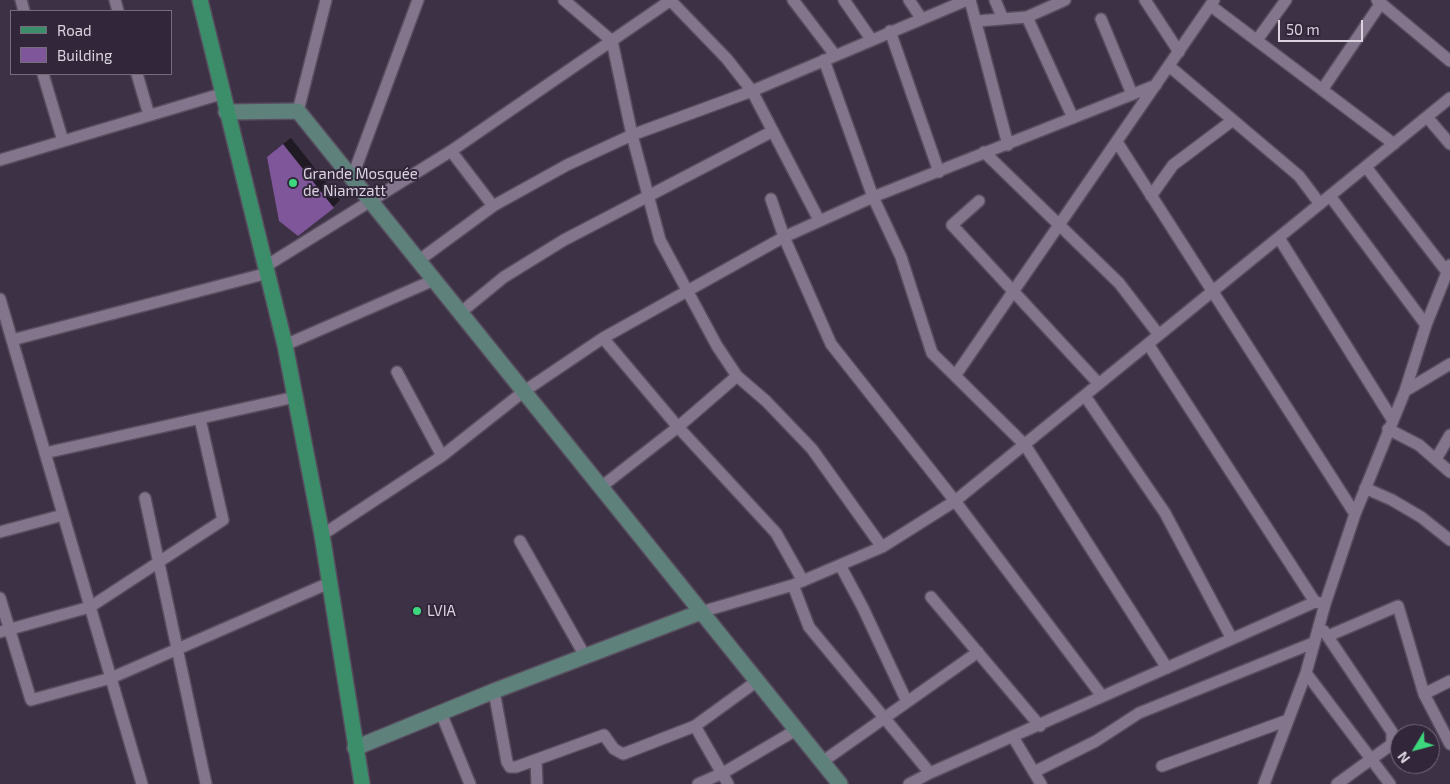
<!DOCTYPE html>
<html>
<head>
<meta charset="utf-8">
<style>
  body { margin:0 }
  #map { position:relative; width:1450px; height:784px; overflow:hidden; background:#3d3145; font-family:"Exo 2",sans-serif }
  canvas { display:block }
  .legend { position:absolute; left:10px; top:10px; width:162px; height:65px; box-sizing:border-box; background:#32273a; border:1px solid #766c7c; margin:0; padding:6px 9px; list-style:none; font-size:15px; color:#dbd4e0 }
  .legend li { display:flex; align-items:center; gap:10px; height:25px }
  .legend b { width:25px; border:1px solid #766c7c }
  .north { position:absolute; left:1390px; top:724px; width:50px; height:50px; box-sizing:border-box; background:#32273a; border:1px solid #766c7c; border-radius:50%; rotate:233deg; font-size:14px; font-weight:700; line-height:20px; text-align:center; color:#dbd4e0 }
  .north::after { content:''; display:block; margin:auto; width:18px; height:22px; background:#3dd77d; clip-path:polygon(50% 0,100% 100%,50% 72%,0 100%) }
  .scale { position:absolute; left:1278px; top:20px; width:85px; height:22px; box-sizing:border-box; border:2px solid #dbd4e0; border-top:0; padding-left:6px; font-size:15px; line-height:18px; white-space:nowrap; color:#dbd4e0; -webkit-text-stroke:4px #32273a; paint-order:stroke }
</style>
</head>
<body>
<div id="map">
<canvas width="1450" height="784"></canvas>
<ul class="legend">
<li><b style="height:6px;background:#3c8e6b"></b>Road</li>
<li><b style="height:14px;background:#7e5699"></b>Building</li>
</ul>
<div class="north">N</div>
<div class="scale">50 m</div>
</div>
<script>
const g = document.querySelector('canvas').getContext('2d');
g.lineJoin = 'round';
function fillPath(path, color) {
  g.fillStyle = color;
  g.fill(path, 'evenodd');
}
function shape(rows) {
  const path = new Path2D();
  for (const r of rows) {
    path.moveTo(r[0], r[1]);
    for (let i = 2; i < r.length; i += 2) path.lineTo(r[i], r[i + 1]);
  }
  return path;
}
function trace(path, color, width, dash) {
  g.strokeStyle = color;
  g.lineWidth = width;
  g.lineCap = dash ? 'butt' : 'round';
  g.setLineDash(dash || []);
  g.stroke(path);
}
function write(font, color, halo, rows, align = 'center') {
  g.font = font + ' "Exo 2",sans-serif';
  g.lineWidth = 4;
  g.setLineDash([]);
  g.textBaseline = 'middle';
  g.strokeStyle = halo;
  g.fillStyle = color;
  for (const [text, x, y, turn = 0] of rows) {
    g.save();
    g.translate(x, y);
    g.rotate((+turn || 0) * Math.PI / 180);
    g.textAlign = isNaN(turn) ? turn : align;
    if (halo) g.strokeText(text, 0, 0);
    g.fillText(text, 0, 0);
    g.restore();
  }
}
fillPath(shape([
  [291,138,340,200,333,207,275,150]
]), '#0007');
fillPath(shape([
  [283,144,334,208,298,236,279,221,267,157]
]), '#7e5699');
const street = shape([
  [21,0,24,11],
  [115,0,118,11],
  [564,0,612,41,632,135,660,240,717,346,737,376,766,401,812,449,882,547],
  [670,0,727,59,752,91,819,220],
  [793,0,835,55],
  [844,0,871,39],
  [909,0,921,18],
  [970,0,1008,145],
  [995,0,1003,19],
  [1145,0,1179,52],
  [1377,0,1450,61],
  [1211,6,1394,144],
  [1027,17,1073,118],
  [1101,19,1132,94],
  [977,21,1027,17,1065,0],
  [890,31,939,172],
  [1257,40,1286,0],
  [824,60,873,197,901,257,932,353,1025,445,1167,668],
  [1169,66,1299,176,1320,204],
  [43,74,63,141],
  [137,74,149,115],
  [1322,90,1381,3],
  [298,111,326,0],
  [1427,117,1450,144],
  [1117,142,1355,514],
  [451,151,493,206],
  [984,152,1119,283,1159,335],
  [0,160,221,94],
  [1366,167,1447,272],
  [352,178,418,0],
  [1151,196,1173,165,1233,120],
  [1330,196,1426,325],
  [771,199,784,237,831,344,955,501,1102,696],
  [979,201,952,225,1099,384],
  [1279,238,1392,419],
  [418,261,493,206,567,165,632,135,752,91,967,0],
  [266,266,451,151,671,0],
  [0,299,142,784],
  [460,313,504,277,564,240,773,131],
  [603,338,678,427,776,533,803,581],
  [12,340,268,273],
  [1148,344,1315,602,1321,603],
  [285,345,434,280],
  [397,372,442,456],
  [955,376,1214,0],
  [1405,391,1450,364],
  [1085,396,1165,513,1232,639],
  [1388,429,1419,445,1450,472],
  [45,453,295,397],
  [1436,459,1450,435],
  [601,487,678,427,737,376],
  [1365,488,1392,500,1421,517,1450,540],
  [145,498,206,784],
  [0,532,63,515],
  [322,535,442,456,523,392,603,338,784,237,873,197,1156,85],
  [520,541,585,656],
  [840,565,863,608,907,702],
  [793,585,809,627,930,773],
  [931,597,1040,726],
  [0,598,31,700,111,678,329,583],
  [701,612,793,585,882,547,955,501,1450,98],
  [1324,631,1392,732,1392,744,1337,784],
  [0,632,90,607,223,520,200,419],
  [1328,636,1398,606,1424,694,1450,744],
  [1306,673,1390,784],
  [494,691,507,762,510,767,516,767,604,735,614,749,623,754,695,726,757,681],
  [1424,694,1450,681],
  [441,713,470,784],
  [695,726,728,784],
  [1013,737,1041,784],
  [536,760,537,784],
  [822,762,978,652],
  [1162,766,1288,720],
  [1034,772,1096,741,1139,713,1313,643],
  [698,784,723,773,796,730],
  [909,784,930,773,1315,602],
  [1264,784,1306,673,1325,604,1355,514,1405,391,1426,325,1450,265]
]);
const secondary = shape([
  [226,112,298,111,840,784],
  [355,748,494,691,701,612]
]);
const primary = shape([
  [200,0,285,345,322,535,362,784]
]);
trace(street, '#574d5e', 14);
trace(secondary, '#574d5e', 18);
trace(primary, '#574d5e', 18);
trace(street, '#82758c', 11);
trace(secondary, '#5f817c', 15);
trace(primary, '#3c8e6b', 15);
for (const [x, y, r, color] of [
  [293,183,5,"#3dd77d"],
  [417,611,5,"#3dd77d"]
]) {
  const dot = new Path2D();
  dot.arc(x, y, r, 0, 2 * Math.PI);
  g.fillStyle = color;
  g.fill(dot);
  trace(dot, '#32273a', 2);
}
write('15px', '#dbd4e0', '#32273a', [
  ["Grande Mosquée",303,174],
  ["de Niamzatt",303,191],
  ["LVIA",427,611]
], 'left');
</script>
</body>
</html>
